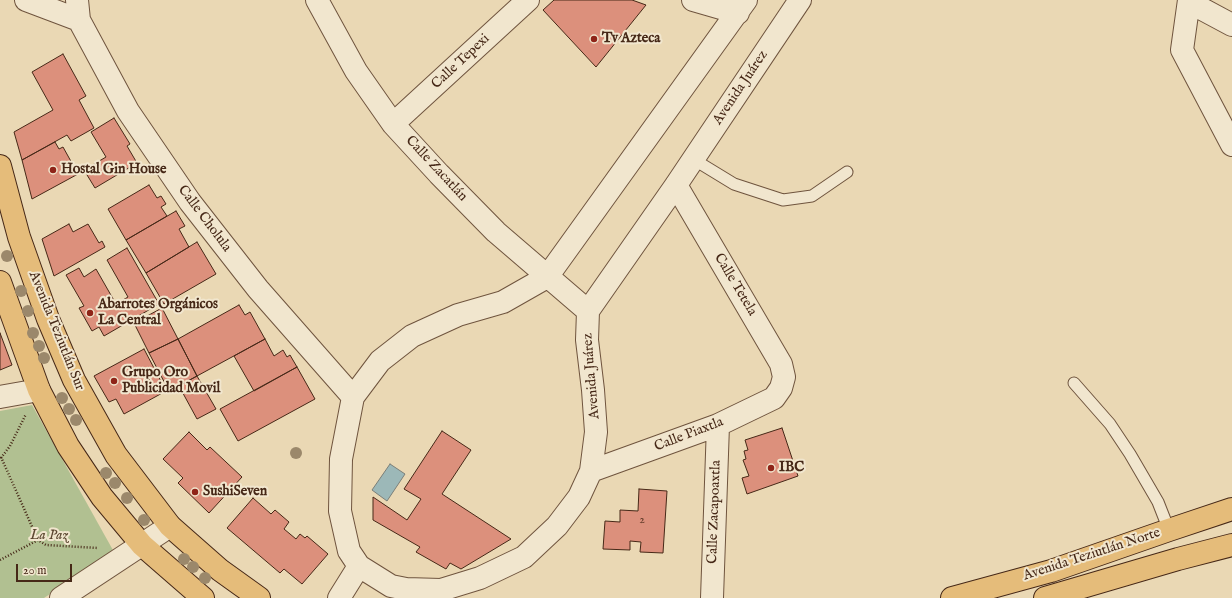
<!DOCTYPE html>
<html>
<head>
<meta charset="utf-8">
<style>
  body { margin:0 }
  #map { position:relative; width:1232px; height:598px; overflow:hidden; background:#ead8b4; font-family:"IM FELL English",serif }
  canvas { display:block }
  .scale { position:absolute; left:16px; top:564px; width:56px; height:18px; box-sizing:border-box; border:2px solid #462817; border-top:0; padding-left:5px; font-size:12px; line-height:14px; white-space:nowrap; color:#462817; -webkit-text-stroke:3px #f1e6ce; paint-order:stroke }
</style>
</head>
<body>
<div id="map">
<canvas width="1232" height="598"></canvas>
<div class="scale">20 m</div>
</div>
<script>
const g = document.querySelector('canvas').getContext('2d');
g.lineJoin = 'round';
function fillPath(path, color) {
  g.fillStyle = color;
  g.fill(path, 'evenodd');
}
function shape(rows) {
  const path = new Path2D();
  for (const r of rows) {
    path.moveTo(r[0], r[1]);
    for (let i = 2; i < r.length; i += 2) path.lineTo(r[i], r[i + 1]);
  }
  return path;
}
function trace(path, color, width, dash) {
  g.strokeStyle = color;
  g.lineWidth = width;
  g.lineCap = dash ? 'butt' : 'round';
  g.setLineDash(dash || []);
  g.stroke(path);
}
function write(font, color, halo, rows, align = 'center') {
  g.font = font + ' "IM FELL English",serif';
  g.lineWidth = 4;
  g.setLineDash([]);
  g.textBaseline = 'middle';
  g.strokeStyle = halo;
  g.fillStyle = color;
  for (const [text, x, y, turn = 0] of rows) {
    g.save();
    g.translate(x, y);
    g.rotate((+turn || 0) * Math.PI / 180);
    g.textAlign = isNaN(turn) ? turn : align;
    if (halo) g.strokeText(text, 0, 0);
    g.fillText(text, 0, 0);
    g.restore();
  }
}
fillPath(shape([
  [32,405,114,552,44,598,0,598,0,411]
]), '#b1c091');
const water = shape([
  [390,464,405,474,387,501,372,490,390,464]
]);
fillPath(water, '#9cb8b8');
trace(water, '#7a7e78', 1);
const building = shape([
  [554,0,632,0,646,5,596,67,543,10,554,0],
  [63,54,86,96,79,100,94,128,71,141,67,135,22,160,14,132,53,110,32,72,63,54],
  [114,118,130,144,127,146,137,163,95,188,84,170,106,157,91,132,114,118],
  [55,142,59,149,63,147,78,174,32,199,22,160,55,142],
  [149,185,157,198,161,196,166,204,161,207,167,216,126,240,108,209,149,185],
  [176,211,185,226,179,229,189,247,146,273,126,240,176,211],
  [69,224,73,232,88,224,99,243,102,241,105,247,54,276,42,239,69,224],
  [197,242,216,274,164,304,146,273,197,242],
  [127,248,159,304,104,336,99,327,92,331,79,308,84,306,66,275,79,268,84,277,96,269,116,304,128,297,107,260,127,248],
  [239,305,245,315,250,312,265,339,197,376,178,339,239,305],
  [162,308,178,339,149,353,134,323,162,308],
  [0,333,12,365,0,370,0,333],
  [178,339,197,376,169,391,149,353,178,339],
  [265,339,274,356,283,350,287,357,290,355,297,367,254,391,234,356,265,339],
  [144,349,166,391,124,414,116,399,109,402,94,376,144,349],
  [297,367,315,399,238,441,220,409,297,367],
  [197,376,216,409,197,419,179,386,197,376],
  [782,428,798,476,747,494,742,478,749,476,743,460,746,459,744,451,748,450,745,440,782,428],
  [442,431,471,450,442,494,511,539,461,569,450,563,446,569,416,552,420,547,373,520,373,497,407,520,421,499,404,489,442,431],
  [189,432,207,450,210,447,242,477,209,513,178,483,183,478,163,459,189,432],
  [639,489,667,491,663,553,640,552,641,542,630,541,630,550,603,549,605,521,620,522,620,510,638,511,639,489],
  [253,498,271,514,275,510,289,522,284,529,296,539,300,534,305,538,307,536,328,554,302,584,284,569,280,573,227,528,253,498]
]);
fillPath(building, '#dc907c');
trace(building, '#462817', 1);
const service = shape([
  [693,159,734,184,783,200,812,196,847,172],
  [1074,383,1110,424,1130,454,1158,502,1169,530]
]);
const minor = shape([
  [26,0,79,20],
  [77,0,79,20,128,111,190,202,258,289,353,397],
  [317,0,356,71,393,124,439,174,496,232,588,311],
  [693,0,738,13],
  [746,0,547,277,503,302,458,315,412,336,380,361,353,397,341,459,340,511,349,551,359,566,391,586,406,589,441,590,480,578,524,557,557,526,579,497,591,471,596,432,593,390,587,340,588,311,676,185,800,0],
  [1189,0,1182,50,1232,145],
  [1189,2,1232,25],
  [393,124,528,0],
  [0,397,39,390],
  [591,471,718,425,774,398,781,388,784,377,781,364,676,185],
  [61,598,170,526],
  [339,598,359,566],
  [712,598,718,425]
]);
const primary = shape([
  [0,166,19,237,48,319,74,380,116,455,170,526,220,570,259,598],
  [0,282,39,390,68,446,102,497,142,545,203,598],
  [952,598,1051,571,1169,530,1232,509],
  [1045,598,1178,559,1232,545]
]);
trace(service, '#6f543e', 13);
trace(minor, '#6f543e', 24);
trace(primary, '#462817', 24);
trace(shape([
  [1,457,38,540,46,545,98,548],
  [1,458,10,446,26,414],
  [0,560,38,540]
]), '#462817', 2.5, [1, 2]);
trace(service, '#f1e6ce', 11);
trace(minor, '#f1e6ce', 22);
trace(primary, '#e5bc7a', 22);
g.fillStyle = '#9b886b';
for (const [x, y] of [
  [7,256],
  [21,291],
  [28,311],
  [33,333],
  [39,346],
  [44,358],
  [62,398],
  [69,409],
  [76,420],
  [296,453],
  [106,473],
  [115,483],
  [127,498],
  [144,520],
  [184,559],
  [193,567],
  [205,578]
]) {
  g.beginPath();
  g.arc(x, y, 6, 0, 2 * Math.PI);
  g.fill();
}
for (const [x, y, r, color] of [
  [594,39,4,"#8f2418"],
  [53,170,4,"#8f2418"],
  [90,313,4,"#8f2418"],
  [114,381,4,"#8f2418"],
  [771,468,4,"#8f2418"],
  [195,492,4,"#8f2418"]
]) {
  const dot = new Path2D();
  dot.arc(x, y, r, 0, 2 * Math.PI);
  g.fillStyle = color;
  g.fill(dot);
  trace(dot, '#f1e6ce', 1.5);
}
write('12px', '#6c4230', null, [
  ["2",642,521]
]);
write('bold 14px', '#462817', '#f1e6ce', [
  ["Tv Azteca",602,39],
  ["Hostal Gin House",61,170],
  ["Abarrotes Orgánicos",98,305],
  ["La Central",98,321],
  ["Grupo Oro",122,373],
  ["Publicidad Movil",122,389],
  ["IBC",779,468],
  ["SushiSeven",203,492]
], 'left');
write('14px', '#462817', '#f1e6ce', [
  ["Calle Tepexi",461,62,-43],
  ["Avenida Juárez",741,88,-56],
  ["Calle Zacatlán",436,169,47],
  ["Calle Cholula",204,219,53],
  ["Calle Tetela",735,285,59],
  ["Avenida Teziutlán Sur",56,331,68],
  ["Avenida Juárez",592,376,-95],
  ["Calle Piaxtla",689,435,-21],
  ["Calle Zacapoaxtla",715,512,-88],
  ["Avenida Teziutlán Norte",1092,555,-18]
]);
write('italic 14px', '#5b462f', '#f1e6ce', [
  ["La Paz",49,536]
]);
</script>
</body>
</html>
